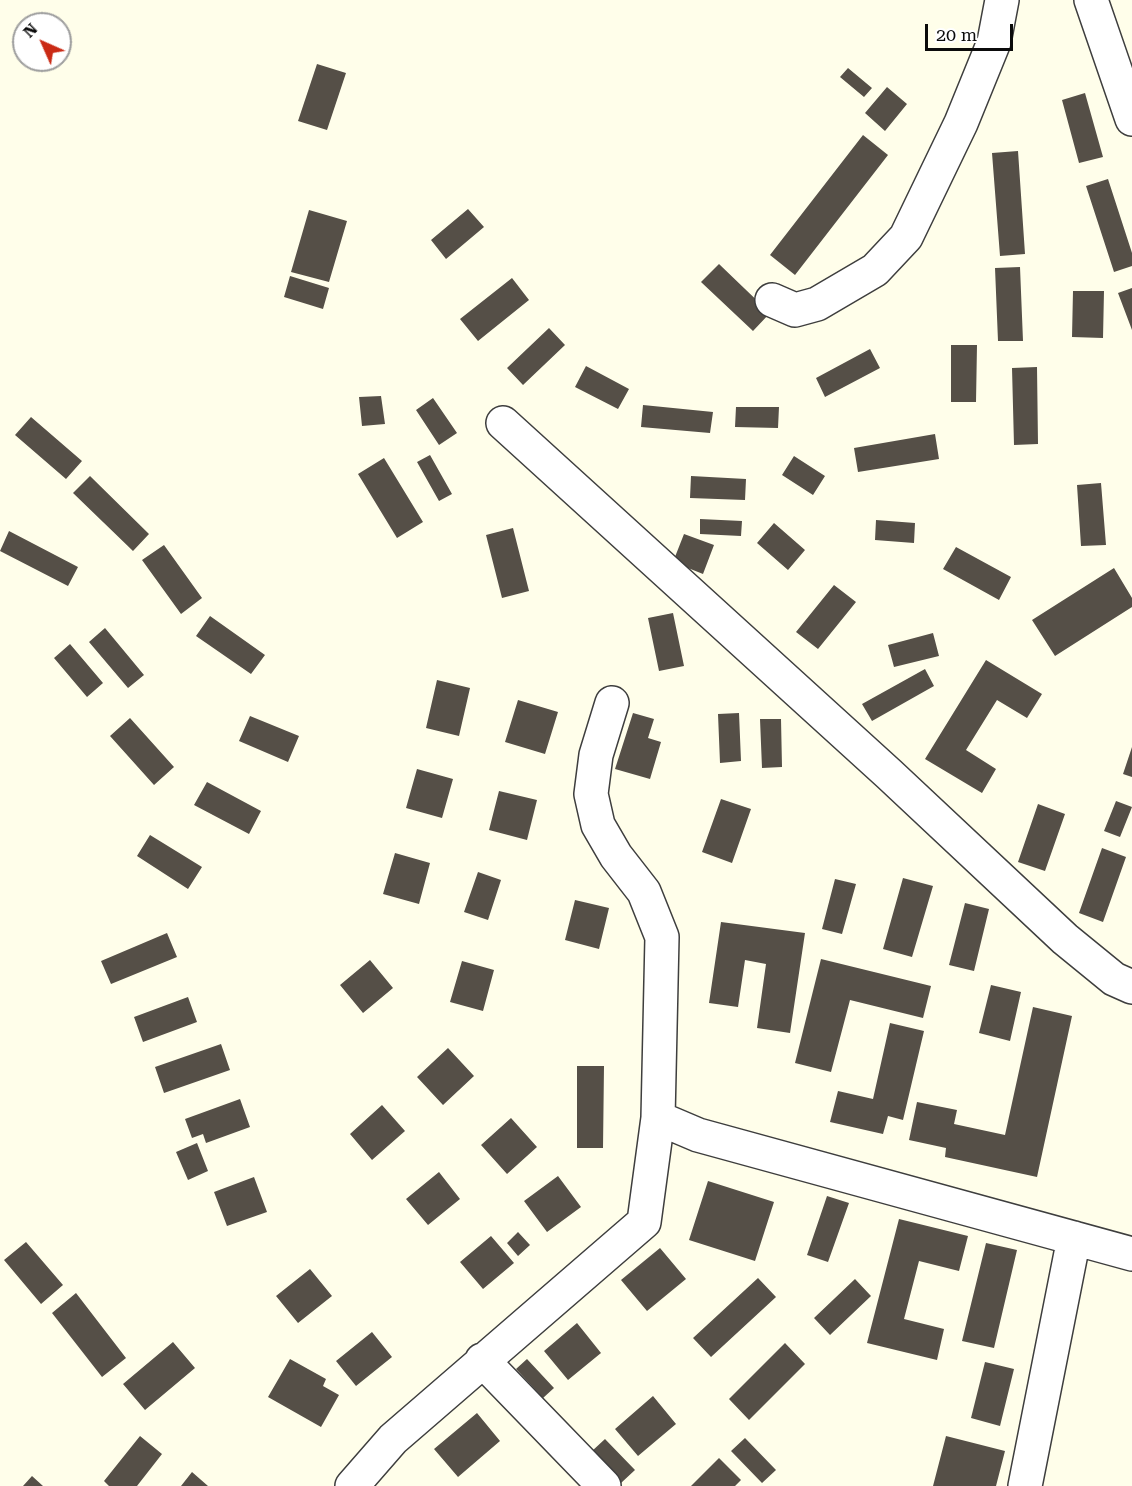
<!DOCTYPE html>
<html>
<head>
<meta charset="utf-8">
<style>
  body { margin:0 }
  #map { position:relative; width:1132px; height:1486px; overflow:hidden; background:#fffeea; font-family:"Roboto Serif",serif }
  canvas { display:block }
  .north { position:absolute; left:12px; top:12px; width:60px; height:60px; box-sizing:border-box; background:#fff; border:2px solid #9d9d9d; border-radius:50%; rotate:315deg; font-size:16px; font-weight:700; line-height:24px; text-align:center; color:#0b0b0b }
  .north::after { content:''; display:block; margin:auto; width:21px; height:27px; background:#ca2a15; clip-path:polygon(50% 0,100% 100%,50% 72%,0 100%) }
  .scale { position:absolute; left:925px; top:24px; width:88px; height:27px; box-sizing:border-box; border:3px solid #0b0b0b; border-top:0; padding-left:8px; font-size:18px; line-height:21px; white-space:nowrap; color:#0b0b0b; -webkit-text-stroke:4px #fff; paint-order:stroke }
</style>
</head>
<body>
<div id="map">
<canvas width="1132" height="1486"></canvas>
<div class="north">N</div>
<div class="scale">20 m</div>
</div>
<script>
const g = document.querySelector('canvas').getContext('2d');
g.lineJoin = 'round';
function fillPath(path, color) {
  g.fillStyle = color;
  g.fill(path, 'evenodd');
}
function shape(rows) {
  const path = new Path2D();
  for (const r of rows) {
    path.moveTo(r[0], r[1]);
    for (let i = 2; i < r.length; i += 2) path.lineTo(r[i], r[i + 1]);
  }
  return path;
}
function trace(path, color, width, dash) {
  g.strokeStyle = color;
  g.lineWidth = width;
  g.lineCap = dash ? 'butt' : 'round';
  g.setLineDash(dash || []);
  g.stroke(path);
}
fillPath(shape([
  [317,64,346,73,327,130,298,121],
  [848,68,872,88,864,97,840,77],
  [887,87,907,104,885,131,865,113],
  [1085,93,1103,157,1079,163,1062,100],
  [863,135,888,155,795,275,770,255],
  [1018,151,1025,254,1000,256,992,153],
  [1108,179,1132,253,1132,266,1114,272,1086,186],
  [468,209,484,227,446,259,431,240],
  [309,210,347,221,329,282,291,272],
  [719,264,770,313,753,331,701,282],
  [1020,267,1023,341,998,341,995,268],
  [290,276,329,288,323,309,284,297],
  [512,278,529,300,478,341,460,319],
  [1132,288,1132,330,1118,293],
  [1073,291,1104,291,1103,338,1072,337],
  [549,328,565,345,523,385,507,368],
  [951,345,977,345,976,402,951,402],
  [870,349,880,368,825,397,816,378],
  [586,366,629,389,618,409,575,387],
  [1037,367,1038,444,1014,445,1012,368],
  [381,396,385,424,362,426,359,397],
  [433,398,457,433,439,445,416,410],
  [643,405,713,412,710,433,641,427],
  [736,407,779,407,778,428,735,427],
  [31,417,82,461,66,479,15,435],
  [935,434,939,459,858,472,854,448],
  [430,455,452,494,439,501,417,462],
  [794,456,825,476,813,495,782,475],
  [384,458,423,522,397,538,358,474],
  [90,476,149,534,133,551,73,493],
  [691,476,746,479,745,500,690,498],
  [1101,483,1106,545,1081,546,1077,485],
  [700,519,742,521,741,536,700,534],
  [876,520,915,523,914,543,875,540],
  [774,523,805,550,788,570,757,543],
  [513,528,529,591,502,598,486,535],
  [9,531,78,567,68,586,0,551],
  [684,534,714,545,703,574,673,562],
  [164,545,202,598,181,614,142,560],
  [956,547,1011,577,999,600,943,569],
  [1114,568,1132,598,1132,607,1055,656,1032,620],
  [834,585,856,602,818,649,796,632],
  [673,613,684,666,659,671,648,618],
  [210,616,265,655,251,674,196,636],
  [105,628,144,675,128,688,89,642],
  [933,633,939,656,894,667,888,645],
  [70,644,103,683,87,697,54,658],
  [986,660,1042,694,1027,718,997,700,966,750,996,769,982,793,925,759],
  [925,669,934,686,872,721,862,704],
  [437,680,470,688,459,736,426,728],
  [518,700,558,712,545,754,505,742],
  [633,713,654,719,648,738,661,742,650,779,615,769],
  [739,713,741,761,720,763,718,714],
  [250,716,299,736,288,762,239,741],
  [130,718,174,767,154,785,110,736],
  [760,719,781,719,782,767,762,768],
  [1132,747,1132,777,1123,774],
  [417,769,453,779,442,818,406,808],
  [207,782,261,811,249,834,194,805],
  [499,791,537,800,527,840,489,830],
  [721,799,751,809,732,863,702,852],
  [1116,801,1132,807,1120,837,1104,831],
  [1038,804,1065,814,1045,871,1018,862],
  [150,835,202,867,188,889,137,856],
  [1102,848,1126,857,1103,922,1079,913],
  [395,853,430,863,419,904,383,894],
  [478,872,501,880,488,920,464,912],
  [903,878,933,886,912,957,883,949],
  [835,879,856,884,842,934,822,929],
  [575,900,609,908,599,949,565,940],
  [965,903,989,909,974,971,949,965],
  [721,922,805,933,790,1033,757,1028,766,964,745,960,738,1007,709,1003],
  [167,933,177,957,111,984,101,961],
  [821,959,931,986,923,1018,850,1000,831,1072,795,1063],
  [370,960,393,988,363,1013,340,985],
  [462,961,494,970,483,1011,450,1002],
  [991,985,1021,992,1010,1041,979,1033],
  [188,997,197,1022,143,1042,134,1017],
  [1033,1007,1072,1016,1037,1177,945,1157,946,1148,909,1140,917,1102,957,1110,954,1124,1005,1135],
  [890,1023,924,1031,903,1120,888,1116,883,1134,830,1122,838,1091,873,1099],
  [221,1044,230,1070,164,1093,155,1067],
  [448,1048,474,1076,443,1105,417,1077],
  [577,1066,604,1066,603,1148,577,1148],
  [240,1099,250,1127,206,1143,203,1134,192,1138,185,1119],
  [382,1105,405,1131,372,1160,350,1134],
  [511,1118,537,1147,507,1174,481,1145],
  [197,1143,208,1171,188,1180,176,1152],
  [439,1172,460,1199,428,1225,406,1199],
  [558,1176,581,1207,547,1232,524,1201],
  [254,1177,267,1212,227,1226,214,1192],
  [708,1181,774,1202,755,1261,689,1240],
  [827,1196,849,1203,828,1262,807,1255],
  [899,1219,968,1236,959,1271,919,1261,904,1319,944,1329,937,1360,867,1343],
  [518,1232,530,1245,518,1256,507,1243],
  [491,1236,514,1263,483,1289,460,1262],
  [26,1242,63,1285,41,1304,4,1260],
  [986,1243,1017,1250,994,1348,962,1341],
  [660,1248,686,1279,647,1311,621,1280],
  [310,1269,332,1296,298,1323,276,1296],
  [758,1278,776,1297,711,1357,693,1338],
  [855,1279,871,1296,830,1335,814,1318],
  [76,1293,126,1358,102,1377,52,1313],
  [577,1323,601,1353,568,1380,544,1351],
  [372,1332,392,1357,356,1386,336,1361],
  [173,1342,195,1368,145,1410,123,1384],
  [785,1343,805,1364,749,1420,729,1399],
  [290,1359,326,1379,323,1386,339,1395,321,1427,268,1397],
  [527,1359,554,1388,543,1398,516,1369],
  [985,1362,1014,1369,1000,1426,971,1418],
  [653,1396,676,1424,638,1456,615,1429],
  [477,1413,500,1441,458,1477,434,1449],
  [140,1436,162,1454,137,1486,109,1486,104,1481],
  [946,1436,1005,1451,996,1486,933,1486],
  [745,1438,776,1470,762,1483,731,1451],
  [605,1439,635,1470,621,1483,592,1451],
  [719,1458,741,1480,735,1486,691,1486],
  [192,1472,208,1486,181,1486],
  [32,1476,43,1486,23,1486]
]), '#554f47');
const minor = shape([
  [1091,0,1132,119],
  [772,300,795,310,817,304,875,270,906,237,961,123,994,42,1002,0],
  [503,423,889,774,1065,939,1114,979,1132,987],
  [658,1118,698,1135,1132,1254],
  [482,1360,604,1486],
  [352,1486,393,1439,644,1222,658,1118,662,937,644,892,616,856,598,825,591,794,596,755,612,703],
  [1025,1486,1074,1238]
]);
trace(minor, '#3e3e3e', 36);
trace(minor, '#fff', 33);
</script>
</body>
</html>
